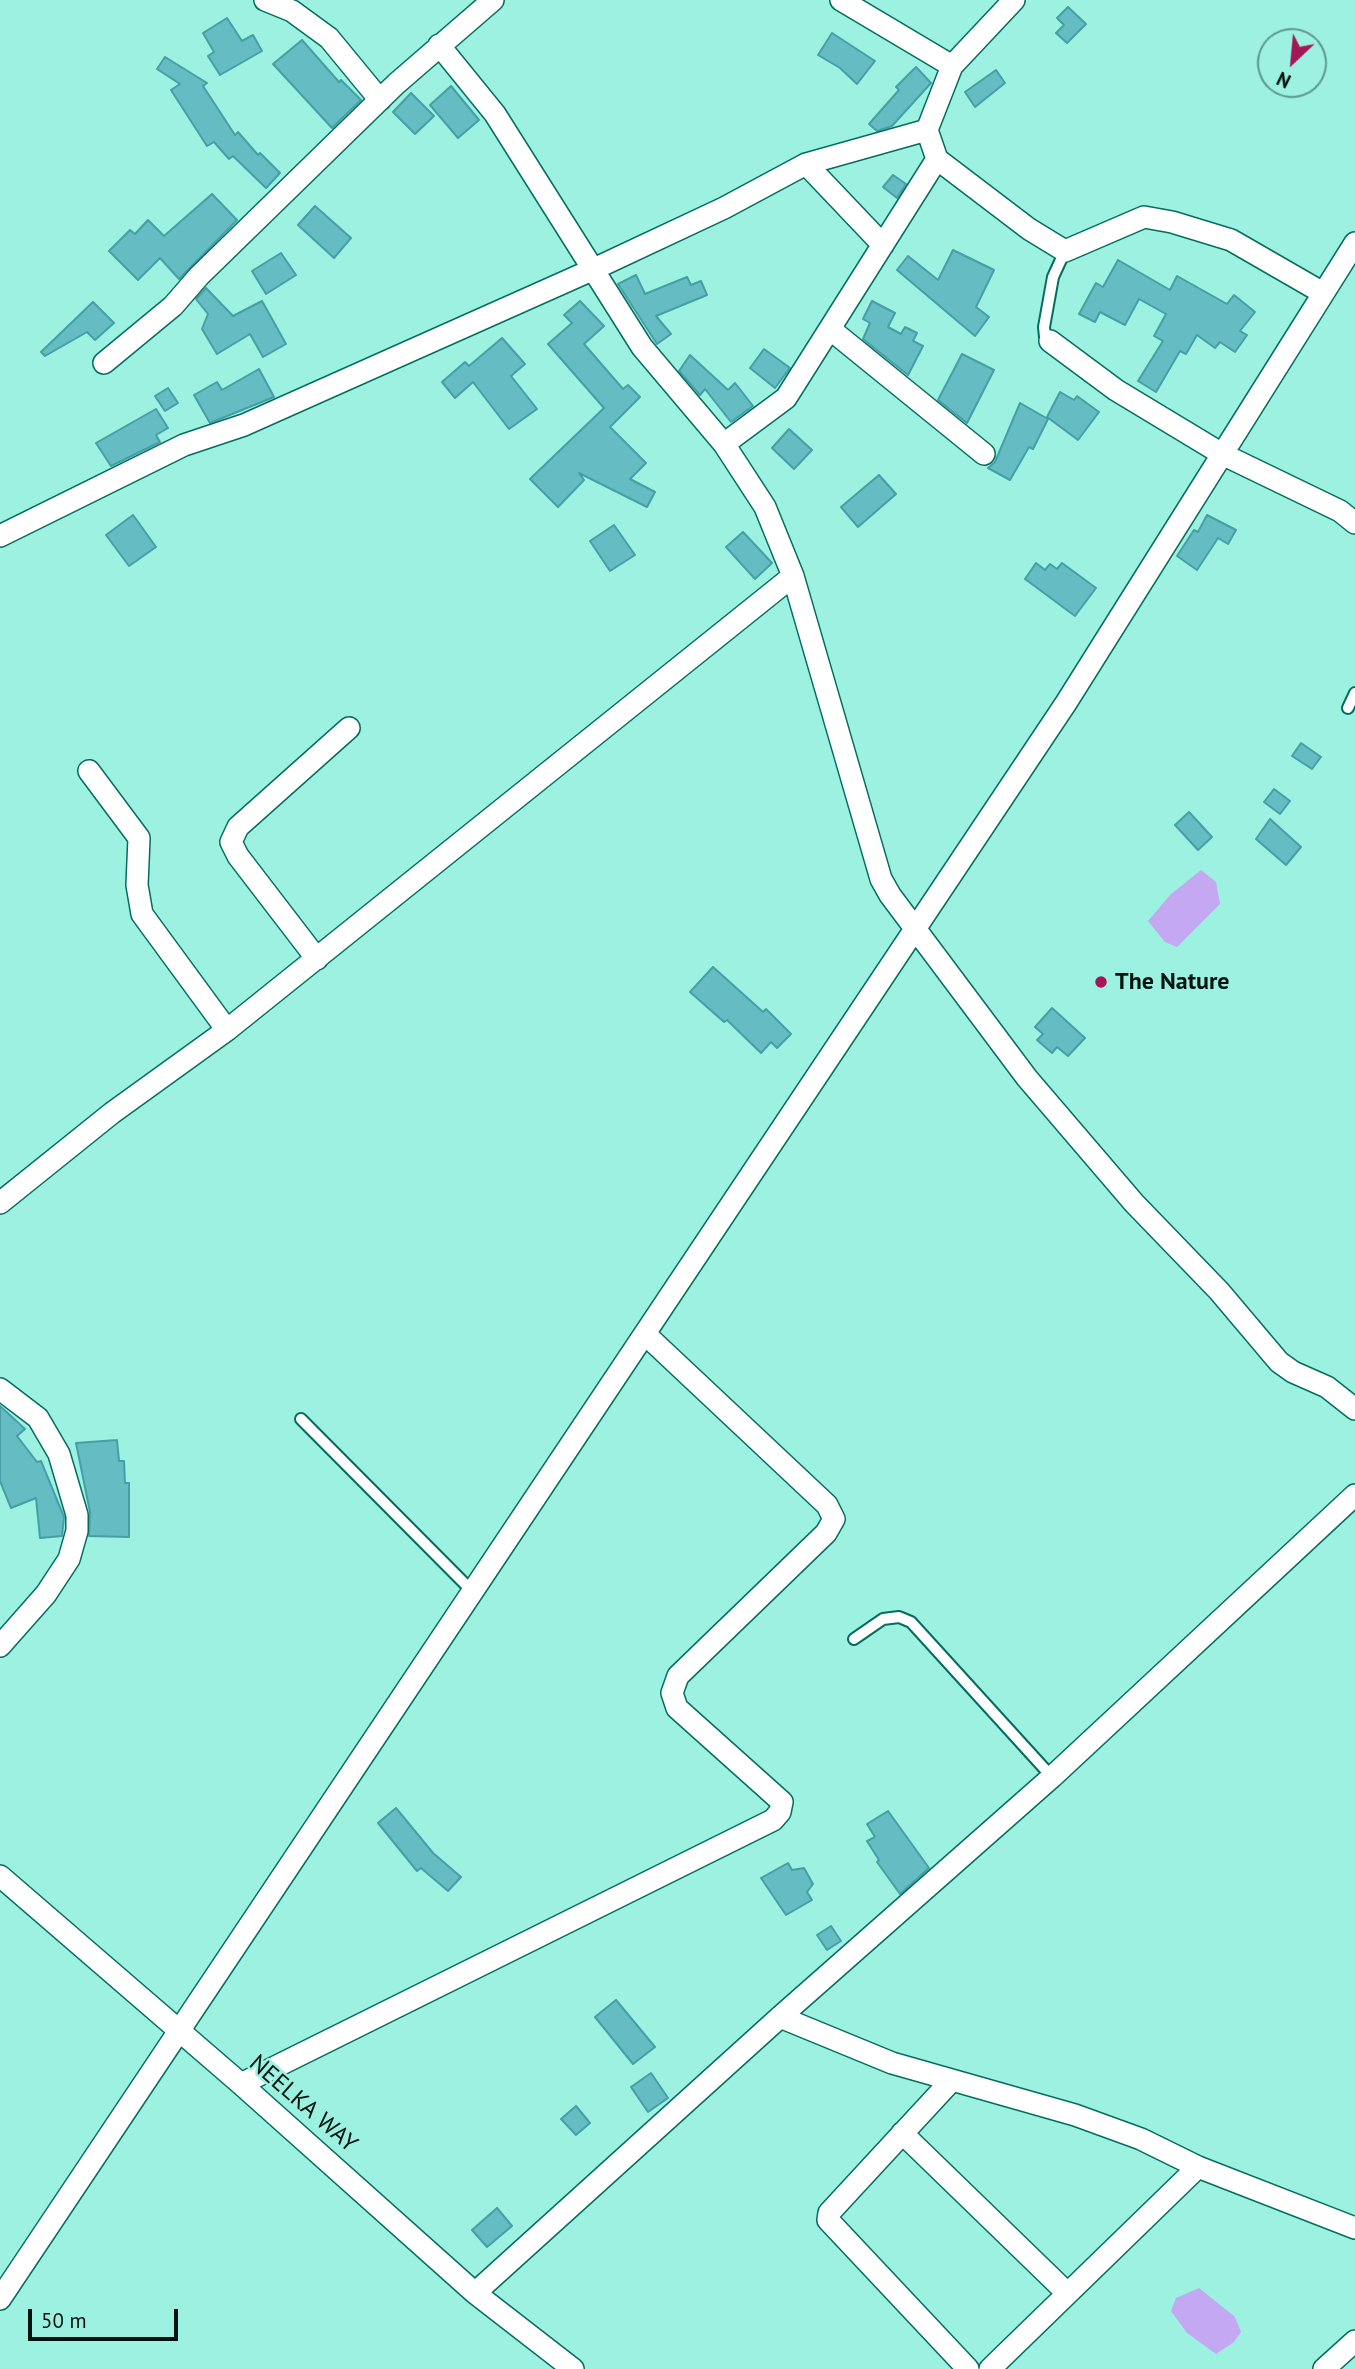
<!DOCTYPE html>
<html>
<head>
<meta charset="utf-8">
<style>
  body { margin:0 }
  #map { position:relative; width:1355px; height:2369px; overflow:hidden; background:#9cf1e1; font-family:"PT Sans",sans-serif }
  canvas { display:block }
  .north { position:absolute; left:1257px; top:28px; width:70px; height:70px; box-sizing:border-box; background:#9cf1e1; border:2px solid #5e988d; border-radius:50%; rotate:206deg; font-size:19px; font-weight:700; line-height:28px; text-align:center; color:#001310 }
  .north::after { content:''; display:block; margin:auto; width:24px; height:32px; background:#a61657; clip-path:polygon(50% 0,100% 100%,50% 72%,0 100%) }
  .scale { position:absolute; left:28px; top:2309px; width:150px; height:32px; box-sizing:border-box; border:4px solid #001310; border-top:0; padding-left:9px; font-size:21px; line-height:24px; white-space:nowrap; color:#001310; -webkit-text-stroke:5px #9cf1e1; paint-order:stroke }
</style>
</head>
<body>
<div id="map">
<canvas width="1355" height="2369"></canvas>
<div class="north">N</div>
<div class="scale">50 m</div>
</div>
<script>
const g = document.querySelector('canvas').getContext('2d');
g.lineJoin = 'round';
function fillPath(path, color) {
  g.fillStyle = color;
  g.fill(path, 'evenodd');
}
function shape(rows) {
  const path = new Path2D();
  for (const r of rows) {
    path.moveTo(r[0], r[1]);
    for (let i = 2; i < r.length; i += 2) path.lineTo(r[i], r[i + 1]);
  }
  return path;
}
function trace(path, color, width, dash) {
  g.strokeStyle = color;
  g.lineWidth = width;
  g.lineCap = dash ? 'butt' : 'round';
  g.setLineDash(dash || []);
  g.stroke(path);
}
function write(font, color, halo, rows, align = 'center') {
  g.font = font + ' "PT Sans",sans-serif';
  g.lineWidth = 5;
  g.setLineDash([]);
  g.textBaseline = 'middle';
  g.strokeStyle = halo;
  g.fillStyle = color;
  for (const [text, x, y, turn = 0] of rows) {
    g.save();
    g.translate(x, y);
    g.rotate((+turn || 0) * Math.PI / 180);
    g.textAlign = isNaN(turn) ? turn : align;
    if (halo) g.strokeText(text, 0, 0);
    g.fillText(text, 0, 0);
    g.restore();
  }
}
fillPath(shape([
  [1201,870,1216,882,1220,904,1177,947,1165,942,1148,921,1170,895],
  [1199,2288,1235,2317,1241,2332,1234,2342,1216,2354,1187,2333,1171,2311,1176,2298]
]), '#c4a8f2');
const building = shape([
  [1068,7,1086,24,1067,43,1056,33,1064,25,1057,18,1068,7],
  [227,18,242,41,253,35,262,51,220,75,208,56,214,52,203,33,227,18],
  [832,33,875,61,857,84,840,68,818,55,832,33],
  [302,40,339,82,341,80,361,100,332,128,273,64,302,40],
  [165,57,207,83,203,86,235,135,238,132,258,155,260,153,280,173,266,188,233,156,229,159,214,142,207,146,171,90,180,84,157,69,165,57],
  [916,67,931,83,892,126,877,131,869,124,899,90,896,87,916,67],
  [996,70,1005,83,975,107,965,92,996,70],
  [451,86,479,120,458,138,430,105,451,86],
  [411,93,434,116,415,134,393,112,411,93],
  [893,175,906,184,897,198,883,187,893,175],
  [212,194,237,220,179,279,160,258,138,280,109,251,130,230,135,234,148,220,164,236,212,194],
  [315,206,351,238,334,258,298,225,315,206],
  [953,250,994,270,976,307,989,317,975,336,897,270,908,256,938,280,953,250],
  [281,253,296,275,266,294,252,271,281,253],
  [1118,260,1170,290,1177,276,1227,304,1234,295,1255,312,1240,331,1247,335,1235,352,1220,342,1215,348,1197,335,1186,354,1180,351,1156,392,1138,381,1163,341,1154,336,1166,314,1139,299,1125,325,1100,312,1095,322,1079,314,1096,283,1103,287,1118,260],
  [636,275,645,294,687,277,691,285,701,281,707,295,656,316,671,334,657,344,618,284,636,275],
  [206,288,233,316,262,301,286,344,263,357,250,334,217,354,202,329,208,314,196,299,206,288],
  [580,301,604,326,584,344,623,389,628,385,640,397,610,427,646,463,630,479,655,492,647,507,579,473,584,480,558,507,530,479,604,408,548,344,572,323,564,315,580,301],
  [872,301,895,313,888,327,901,334,905,327,917,333,913,341,923,346,908,375,863,339,870,323,863,319,872,301],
  [93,302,114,323,95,340,87,332,45,356,41,352,93,302],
  [502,338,525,364,511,376,537,409,509,429,473,382,455,398,442,382,465,362,469,366,502,338],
  [764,349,790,368,775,388,750,368,764,349],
  [962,354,994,370,967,423,938,400,962,354],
  [690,355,728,390,735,383,753,406,731,422,705,389,700,395,679,371,690,355],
  [259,369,274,397,210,423,194,395,217,382,222,390,259,369],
  [168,388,178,403,165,411,155,396,168,388],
  [1060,392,1074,400,1077,396,1099,412,1078,440,1047,417,1060,392],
  [1020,403,1048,419,1033,449,1029,447,1010,480,988,468,995,462,1020,403],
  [156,409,168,428,156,435,160,442,111,466,96,443,156,409],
  [789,429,812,450,794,469,772,448,789,429],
  [879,475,896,494,858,527,841,507,879,475],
  [133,515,156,547,129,566,106,535,133,515],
  [1207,515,1236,530,1228,544,1218,538,1197,570,1177,556,1194,530,1198,532,1207,515],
  [614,525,635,555,610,571,590,541,614,525],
  [743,532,772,563,755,579,726,547,743,532],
  [1036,563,1045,570,1050,564,1057,569,1062,563,1096,588,1075,616,1025,579,1036,563],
  [1301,743,1321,757,1312,769,1292,756,1301,743],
  [1274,789,1290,801,1280,814,1264,802,1274,789],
  [1189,812,1212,837,1198,850,1175,825,1189,812],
  [1270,819,1301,847,1286,865,1256,839,1270,819],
  [713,967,763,1012,766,1009,791,1034,777,1048,771,1042,761,1053,727,1020,724,1022,690,992,713,967],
  [1052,1008,1085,1038,1068,1056,1057,1047,1052,1053,1037,1040,1043,1034,1035,1027,1052,1008],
  [0,1406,25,1429,17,1436,37,1462,41,1461,64,1517,62,1536,40,1538,36,1498,11,1508,0,1481,0,1406],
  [117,1440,119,1461,124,1461,125,1483,129,1483,129,1537,89,1536,90,1512,76,1443,117,1440],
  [396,1808,433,1853,461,1877,448,1891,421,1868,417,1871,378,1823,396,1808],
  [888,1811,929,1868,900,1894,877,1862,879,1860,867,1841,875,1837,867,1824,888,1811],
  [788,1863,792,1870,804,1868,813,1884,807,1892,812,1900,786,1915,761,1878,788,1863],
  [831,1926,841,1941,827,1950,817,1935,831,1926],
  [616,2000,655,2047,633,2064,595,2017,616,2000],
  [651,2073,668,2098,648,2112,631,2087,651,2073],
  [576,2106,590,2123,576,2135,561,2119,576,2106],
  [497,2208,512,2226,487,2247,472,2230,497,2208]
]);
fillPath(building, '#65bdc3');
trace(building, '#469fa5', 2);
const service = shape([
  [1050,341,1045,337,1044,327,1053,277,1065,251],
  [1348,708,1355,693],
  [301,1419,473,1592],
  [854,1639,883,1619,899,1617,911,1622,1052,1777]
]);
const minor = shape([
  [265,0,292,11,329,38,380,100],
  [841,0,952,66,927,130,937,159,1029,229,1065,251,1144,217,1172,222,1231,240,1323,293],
  [439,45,495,114,642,347,724,444,765,507,793,576,881,879,890,895,1027,1078,1134,1203,1219,1291,1279,1362,1293,1372,1327,1387,1355,1409],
  [952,66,1014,0],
  [806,164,883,245],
  [830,329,984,454],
  [1050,341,1116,390,1222,454,1340,511,1355,523],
  [104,363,173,306,199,276,396,84,493,0],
  [724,444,786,398,937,159],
  [0,536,184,445,244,425,594,269,724,208,806,164,927,130],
  [89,771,139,838,137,885,142,914,227,1030],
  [317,959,238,856,231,842,238,827,349,728],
  [0,1203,112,1113,227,1030,793,576],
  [0,1389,38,1418,59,1454,77,1515,77,1531,69,1559,46,1594,0,1646],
  [0,1876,241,2084,475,2293,573,2369],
  [780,2017,892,2063,1075,2115,1141,2139,1198,2167,1355,2228],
  [951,2081,829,2213,828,2220,968,2369],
  [241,2084,773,1820,780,1812,782,1802,677,1708,672,1693,678,1676,826,1533,834,1519,827,1505,645,1334],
  [902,2133,1067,2293],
  [475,2293,780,2017,1052,1777,1355,1495],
  [0,2299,1066,703,1355,243],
  [990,2369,1198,2167],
  [1324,2369,1355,2341]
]);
trace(service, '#046d60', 14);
trace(minor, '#046d60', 24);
trace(service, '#fff', 10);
trace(minor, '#fff', 21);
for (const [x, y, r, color] of [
  [1101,982,7,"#a61657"]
]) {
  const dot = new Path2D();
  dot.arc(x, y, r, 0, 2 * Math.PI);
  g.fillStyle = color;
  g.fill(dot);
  trace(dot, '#9cf1e1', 2.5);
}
write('bold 24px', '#001310', '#9cf1e1', [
  ["The Nature",1115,982]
], 'left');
write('24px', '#001310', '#9cf1e1', [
  ["NEELKA WAY",303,2104,41]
]);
</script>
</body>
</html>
